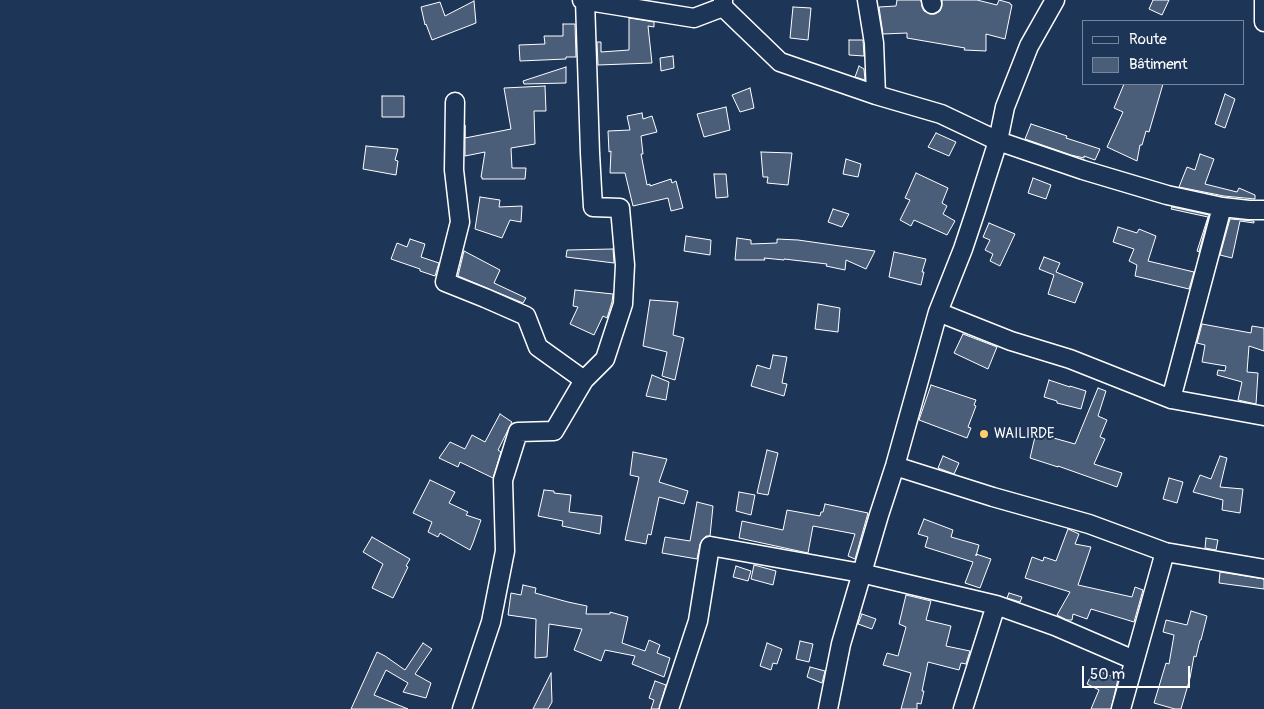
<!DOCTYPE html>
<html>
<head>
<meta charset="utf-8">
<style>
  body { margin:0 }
  #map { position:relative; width:1264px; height:709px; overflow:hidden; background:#1d3557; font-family:Pangolin,sans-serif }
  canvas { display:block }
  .legend { position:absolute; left:1082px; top:20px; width:162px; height:65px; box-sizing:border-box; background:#1d3557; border:1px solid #77869a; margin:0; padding:6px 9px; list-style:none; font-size:15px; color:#fff }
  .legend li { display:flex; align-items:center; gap:10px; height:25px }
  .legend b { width:25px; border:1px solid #77869a }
  .scale { position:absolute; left:1082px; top:666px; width:108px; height:22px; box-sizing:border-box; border:2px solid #fff; border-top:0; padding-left:6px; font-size:15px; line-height:18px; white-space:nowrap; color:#fff; -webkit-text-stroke:4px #1d3557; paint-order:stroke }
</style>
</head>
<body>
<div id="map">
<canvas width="1264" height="709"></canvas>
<ul class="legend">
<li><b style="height:6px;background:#1d3557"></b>Route</li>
<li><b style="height:14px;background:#4a5d79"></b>Bâtiment</li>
</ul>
<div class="scale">50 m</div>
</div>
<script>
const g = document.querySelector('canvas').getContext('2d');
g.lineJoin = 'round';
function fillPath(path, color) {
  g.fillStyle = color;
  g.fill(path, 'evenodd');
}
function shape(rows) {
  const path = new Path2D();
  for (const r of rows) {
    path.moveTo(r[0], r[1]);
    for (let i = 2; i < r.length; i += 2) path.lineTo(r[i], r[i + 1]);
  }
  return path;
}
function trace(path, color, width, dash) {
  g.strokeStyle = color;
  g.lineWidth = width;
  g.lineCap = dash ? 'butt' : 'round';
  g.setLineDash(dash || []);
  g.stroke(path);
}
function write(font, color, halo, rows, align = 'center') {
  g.font = font + ' Pangolin,sans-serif';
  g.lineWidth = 4;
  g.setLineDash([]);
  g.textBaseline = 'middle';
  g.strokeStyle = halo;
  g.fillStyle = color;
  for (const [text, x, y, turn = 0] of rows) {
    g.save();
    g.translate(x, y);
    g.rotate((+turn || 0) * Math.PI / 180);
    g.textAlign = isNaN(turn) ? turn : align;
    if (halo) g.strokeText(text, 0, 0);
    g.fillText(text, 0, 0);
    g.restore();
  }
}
const building = shape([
  [897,0,921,0,922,7,924,11,930,14,935,14,940,11,942,6,942,0,977,0,997,5,999,0,1010,3,1010,4,1012,5,1005,39,986,34,986,51,964,50,965,48,907,38,907,33,883,34,879,7,896,6,897,0],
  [1153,0,1169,0,1162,15,1149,9,1153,0],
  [474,1,476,23,432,40,426,24,425,25,421,7,440,2,445,16,474,1],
  [793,7,811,8,808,40,790,38,793,7],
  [629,18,654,22,654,27,648,26,652,63,598,65,597,42,601,42,601,52,629,50,629,18],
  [563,24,575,24,576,57,566,57,566,59,520,61,519,45,545,44,544,36,563,36,563,24],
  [849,40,863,40,864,56,849,55,849,40],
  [673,56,674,68,661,71,660,58,673,56],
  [859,66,864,69,865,80,855,77,859,66],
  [566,67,566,83,524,84,523,81,566,67],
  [1124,84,1163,84,1149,132,1146,131,1142,145,1140,145,1137,161,1107,147,1123,112,1114,108,1124,84],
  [545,86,546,111,534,111,535,144,511,148,512,168,526,168,525,179,482,179,482,177,481,177,485,152,465,156,465,125,465,138,511,129,504,88,545,86],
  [750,88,754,108,740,112,732,95,750,88],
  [1225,94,1235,99,1225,128,1215,124,1225,94],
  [382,96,404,96,404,117,382,117,382,96],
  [726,107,730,130,704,137,697,114,726,107],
  [642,113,643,119,652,116,657,132,641,136,643,154,641,154,647,185,650,184,650,186,671,179,672,183,676,181,683,208,671,211,668,198,633,206,625,173,610,173,611,151,609,152,608,131,630,130,627,116,642,113],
  [1031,124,1067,136,1066,138,1100,149,1095,160,1084,156,1084,158,1071,155,1025,139,1031,124],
  [936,133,956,142,949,156,928,147,936,133],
  [366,146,398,149,395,160,398,161,396,175,363,169,366,146],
  [761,152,792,153,788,185,767,183,768,177,763,177,761,152],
  [1200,154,1214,159,1205,184,1237,192,1239,188,1255,195,1255,199,1224,196,1179,187,1187,167,1195,170,1200,154],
  [846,159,861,164,858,177,843,174,846,159],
  [916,173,948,188,942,203,947,206,943,214,955,221,947,235,914,220,911,226,900,220,910,200,905,198,916,173],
  [714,174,726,174,728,197,716,198,714,174],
  [1033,178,1051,185,1046,199,1028,193,1033,178],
  [480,197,500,200,499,207,522,206,521,222,510,220,502,238,475,229,480,197],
  [1172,207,1209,215,1199,252,1197,251,1208,217,1171,209,1172,207],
  [833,209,849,214,842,227,828,222,833,209],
  [1230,219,1254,221,1254,223,1240,221,1232,258,1220,255,1230,219],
  [989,223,1015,234,1000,266,990,261,993,254,985,250,990,240,983,237,989,223],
  [1118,227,1137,233,1139,229,1156,236,1148,261,1194,272,1189,289,1135,276,1137,265,1129,261,1134,249,1113,242,1118,227],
  [686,236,711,240,710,255,684,251,686,236],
  [737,238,751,240,751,244,777,243,777,239,798,240,875,251,866,269,846,260,845,270,826,266,827,264,784,259,784,260,764,258,765,260,735,260,737,238],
  [410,239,425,244,421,257,439,263,435,276,420,271,420,269,391,259,397,243,407,247,410,239],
  [613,249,614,263,566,257,567,250,613,249],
  [464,251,500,270,494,283,526,298,523,303,458,276,464,251],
  [894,252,926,259,922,272,924,272,921,285,889,277,894,252],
  [1044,257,1060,263,1056,272,1083,283,1075,303,1048,294,1054,275,1039,269,1044,257],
  [575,290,613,294,612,302,607,318,603,316,594,335,570,324,578,307,573,306,575,290],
  [650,300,678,302,673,335,684,338,675,380,662,376,667,352,643,346,650,300],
  [818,304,840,308,838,332,815,329,818,304],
  [1202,324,1251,333,1252,326,1264,328,1264,351,1249,346,1247,372,1258,373,1256,404,1238,400,1242,382,1217,375,1218,370,1225,371,1226,366,1202,362,1205,345,1197,343,1202,324],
  [963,334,997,347,988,369,954,353,963,334],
  [773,355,787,357,782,383,787,384,784,396,751,386,757,365,770,369,773,355],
  [652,375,669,382,666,400,646,396,652,375],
  [1049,380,1070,387,1070,386,1086,391,1081,409,1057,403,1057,401,1044,397,1049,380],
  [931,385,976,400,974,405,976,406,968,427,971,428,967,438,919,420,931,385],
  [1098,388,1106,391,1098,416,1107,420,1100,437,1105,439,1094,464,1122,473,1117,487,1058,466,1058,467,1030,458,1037,428,1052,432,1050,437,1075,444,1098,388],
  [500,414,512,422,498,450,501,452,493,478,460,462,458,467,439,458,450,442,465,449,472,435,485,442,500,414],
  [767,450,778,453,768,495,757,493,767,450],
  [633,452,667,459,659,482,688,491,684,504,659,497,651,535,648,534,646,544,625,540,639,477,630,475,633,452],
  [943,456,959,463,954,474,938,468,943,456],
  [1220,456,1227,458,1220,487,1243,489,1240,513,1222,510,1223,500,1193,492,1200,475,1211,479,1220,456],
  [1169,478,1183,482,1177,503,1163,499,1169,478],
  [430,480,455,492,449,503,468,512,466,515,481,520,473,543,470,550,440,533,438,537,428,532,432,522,413,513,430,480],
  [544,490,554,491,554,493,571,495,569,512,602,516,600,534,562,526,563,521,538,516,544,490],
  [739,492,755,495,751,515,736,511,739,492],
  [697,502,713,506,710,536,706,536,702,540,700,544,697,559,662,553,665,537,690,541,697,502],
  [825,504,868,513,855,559,848,556,855,534,813,526,808,553,739,538,742,521,783,530,787,510,820,516,821,512,823,512,825,504],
  [924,519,953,530,951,537,979,545,976,556,976,554,991,559,980,588,965,583,973,562,925,547,928,537,918,534,924,519],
  [1068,529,1079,534,1075,544,1091,547,1078,585,1132,597,1135,587,1143,590,1134,622,1091,609,1087,619,1073,614,1072,620,1067,620,1057,615,1070,592,1025,578,1032,557,1043,561,1044,557,1056,561,1068,529],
  [372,537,410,559,406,566,408,567,393,598,372,588,383,564,363,552,372,537],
  [1206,538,1218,540,1216,550,1205,548,1206,538],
  [754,565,776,571,773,585,751,579,754,565],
  [736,566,751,571,748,581,733,577,736,566],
  [1220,572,1264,579,1264,589,1219,583,1220,572],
  [523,585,536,588,535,593,568,602,587,606,586,614,610,614,610,612,628,617,622,643,645,651,649,640,660,645,657,653,670,658,664,677,632,664,635,656,605,650,601,661,574,650,582,629,549,624,547,657,535,658,536,619,508,615,511,593,521,595,523,585],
  [1009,593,1022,597,1020,602,1007,598,1009,593],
  [906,595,931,601,926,620,951,626,946,646,970,651,966,664,961,663,959,670,928,662,922,691,924,691,921,704,917,703,917,709,901,709,911,673,883,665,887,653,898,656,906,627,899,624,906,595],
  [1191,611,1207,616,1201,640,1200,640,1196,657,1194,656,1190,678,1181,709,1175,709,1154,703,1166,663,1169,664,1174,635,1163,632,1166,620,1187,625,1191,611],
  [862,614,876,619,872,629,858,624,862,614],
  [800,641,813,644,809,662,796,659,800,641],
  [423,643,432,649,415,674,431,683,426,698,403,692,408,683,386,670,374,695,408,709,351,709,377,652,385,656,405,670,423,643],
  [767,643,782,649,777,664,773,663,771,670,760,666,767,643],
  [810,667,825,671,822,683,807,677,810,667],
  [1094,669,1118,679,1111,709,1091,709,1099,690,1087,684,1094,669],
  [551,673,552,702,548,709,533,709,551,673],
  [655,681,666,685,659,709,651,709,654,700,649,698,655,681]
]);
fillPath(building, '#4a5d79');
trace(building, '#fff', 1);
const minor = shape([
  [582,0,694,18,723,7],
  [723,0,723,7,780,62,876,95,941,114,998,141,1083,170,1167,195,1222,207,1249,210,1264,210],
  [867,0,874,43,876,95],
  [931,0,932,4],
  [1264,1,1264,22],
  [455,102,454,170,460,222,445,282,485,298,526,316,538,347,584,380,554,431,518,432,503,480,505,551,491,622,462,709],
  [938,312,1011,341,1070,359,1171,399,1264,416],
  [584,380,605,359,623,304,625,265,620,208,593,207,590,153,585,0],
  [1171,399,1222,207],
  [895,466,993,497,1089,524,1165,552,1264,569],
  [669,709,698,621,710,546,861,573,996,605,1055,626,1134,660],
  [828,709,841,644,879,515,895,466,938,312,963,249,976,210,998,141,1005,107,1029,46,1055,0],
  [963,709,996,605],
  [1121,709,1165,552]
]);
trace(minor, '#fff', 21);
trace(minor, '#1d3557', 18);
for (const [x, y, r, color] of [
  [984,434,5,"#ffd166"]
]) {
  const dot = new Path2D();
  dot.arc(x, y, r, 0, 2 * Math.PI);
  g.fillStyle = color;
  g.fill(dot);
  trace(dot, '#1d3557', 2);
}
write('14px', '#fff', '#1d3557', [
  ["WAILIRDE",994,434]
], 'left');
</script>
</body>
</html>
